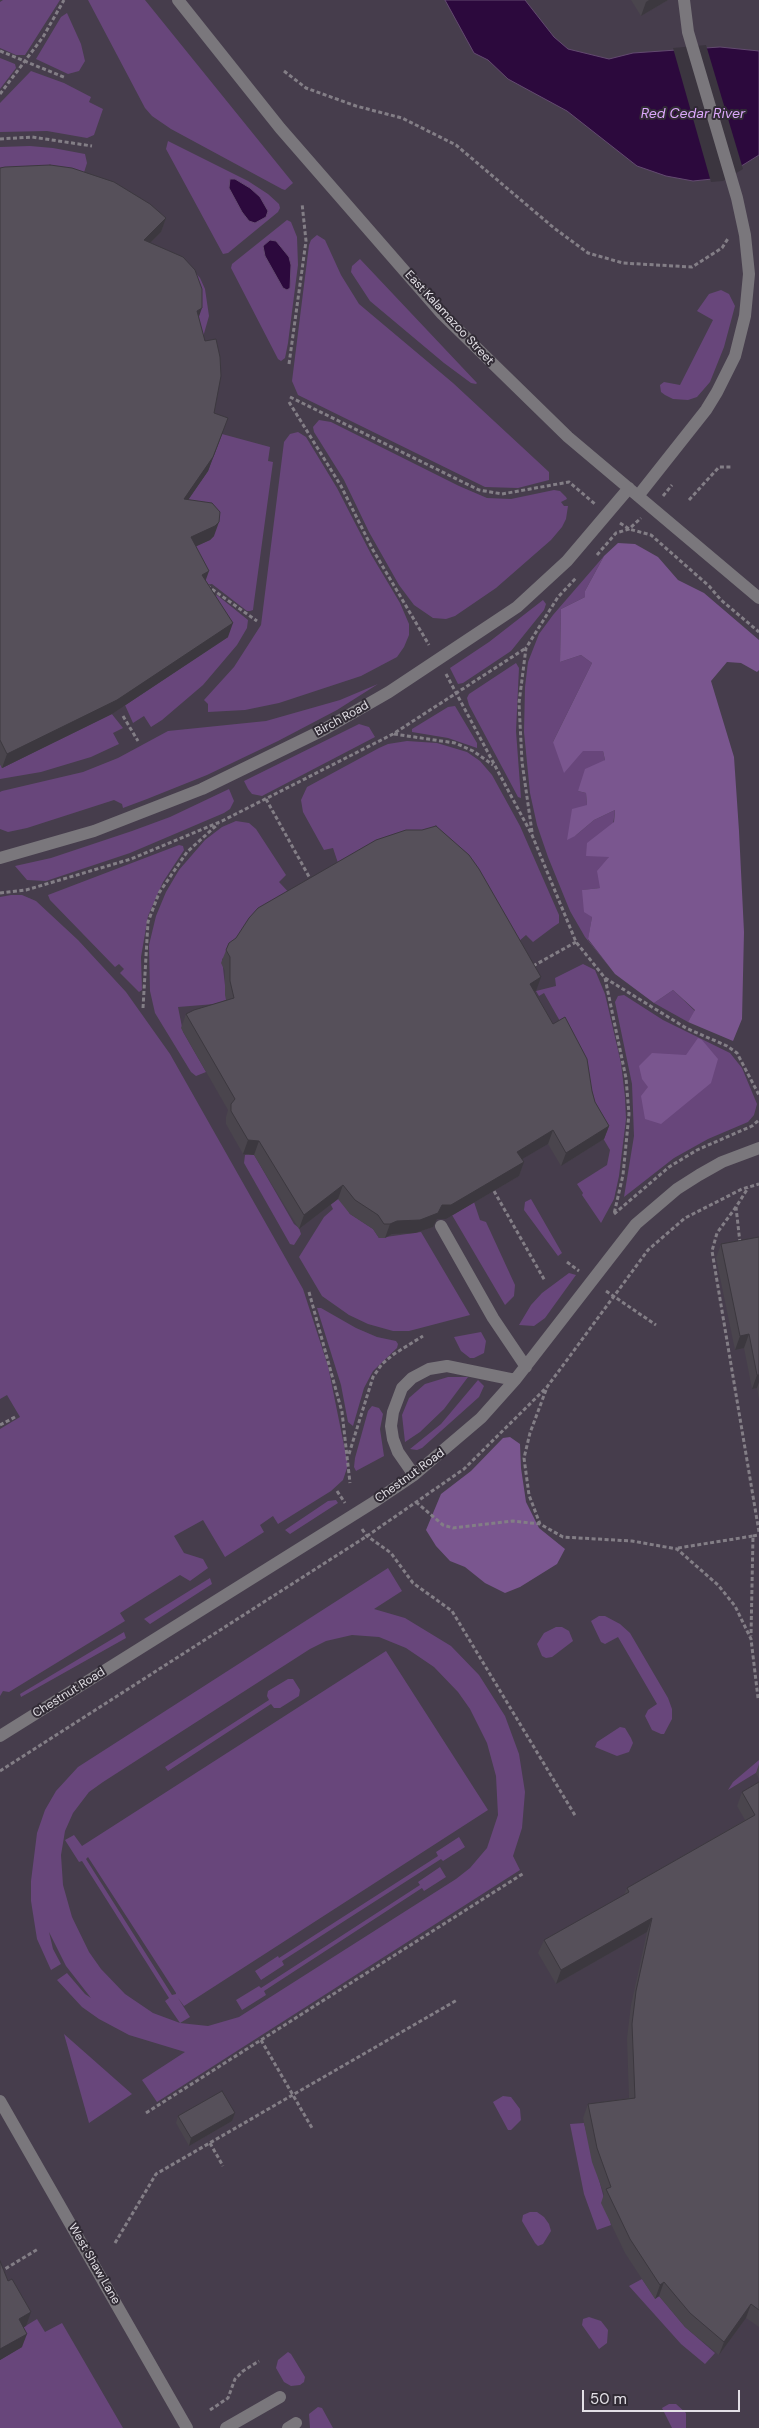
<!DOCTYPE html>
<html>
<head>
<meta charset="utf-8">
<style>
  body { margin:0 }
  #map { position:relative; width:759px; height:2428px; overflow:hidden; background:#3b353f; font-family:"DM Sans",sans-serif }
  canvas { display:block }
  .scale { position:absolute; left:582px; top:2390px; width:158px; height:22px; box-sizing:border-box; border:2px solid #e3e0e6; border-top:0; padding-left:6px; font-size:15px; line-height:18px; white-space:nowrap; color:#e3e0e6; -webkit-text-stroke:4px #312b35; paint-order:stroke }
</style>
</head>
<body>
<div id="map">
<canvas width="759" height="2428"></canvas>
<div class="scale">50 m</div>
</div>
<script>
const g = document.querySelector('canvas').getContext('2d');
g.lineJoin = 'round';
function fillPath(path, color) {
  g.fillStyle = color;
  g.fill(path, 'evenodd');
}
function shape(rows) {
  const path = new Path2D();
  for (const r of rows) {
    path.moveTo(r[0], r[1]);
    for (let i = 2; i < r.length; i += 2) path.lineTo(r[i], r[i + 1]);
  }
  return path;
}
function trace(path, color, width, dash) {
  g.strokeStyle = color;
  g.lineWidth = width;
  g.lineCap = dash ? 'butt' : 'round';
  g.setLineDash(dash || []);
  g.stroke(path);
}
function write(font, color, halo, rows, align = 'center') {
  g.font = font + ' "DM Sans",sans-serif';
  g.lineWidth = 4;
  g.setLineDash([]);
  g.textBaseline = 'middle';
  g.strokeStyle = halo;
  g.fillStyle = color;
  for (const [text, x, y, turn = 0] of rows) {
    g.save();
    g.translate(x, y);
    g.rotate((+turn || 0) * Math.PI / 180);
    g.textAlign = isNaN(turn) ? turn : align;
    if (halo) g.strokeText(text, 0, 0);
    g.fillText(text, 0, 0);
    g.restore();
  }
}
fillPath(shape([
  [0,0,759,0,759,2428,0,2428]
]), '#463d4c');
fillPath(shape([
  [3,0,60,0,25,55,16,55,0,48,0,2],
  [88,0,145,0,293,183,285,190,282,189,171,129,152,116,145,108],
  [67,13,81,44,85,61,79,71,68,74,36,59,61,17],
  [0,58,15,64,16,68,0,89],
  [31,71,64,83,91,97,89,102,103,109,94,135,87,138,47,131,0,132,0,103],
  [168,141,248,181,268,194,279,204,280,208,278,212,228,253,223,254,166,149],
  [30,146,53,148,85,154,87,163,80,185,0,181,0,147],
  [287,220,291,222,297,237,298,265,288,343,285,358,281,361,278,359,231,268,232,264],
  [317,235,325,240,341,275,359,304,453,383,549,472,549,480,518,488,485,487,298,395,292,381,309,245,311,240],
  [157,248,167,250,184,259,200,278,205,289,209,316,203,337],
  [360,259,477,383,476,384,471,383,444,363,370,301,351,272,352,266],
  [721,290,729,294,735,306,724,347,710,382,697,397,688,400,673,399,665,395,661,392,660,385,664,382,680,385,713,320,697,311,709,294],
  [319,420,331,422,459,486,487,498,511,499,554,490,560,491,566,497,567,499,561,502,564,506,568,506,566,519,562,527,551,540,496,588,455,616,446,619,433,618,414,605,399,585,369,532,344,480,314,432,313,427],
  [298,432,306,437,337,488,372,556,400,603,409,624,409,635,404,647,397,657,361,676,279,703,245,710,208,712,208,704,204,700,234,667,261,625,284,442,290,434],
  [222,434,270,447,268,461,273,462,254,602,253,610,250,611,247,611,212,584,204,585,184,506,208,471],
  [604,556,585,591,585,597,561,609,560,662,581,655,592,663,553,742,583,751,603,751,605,760,578,791,586,793,587,805,575,836,594,820,615,810,609,857,600,888,583,890,592,917,588,940,615,974,585,937,570,911,548,857,537,825,530,793,524,732,525,687,528,662,539,634,553,615],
  [217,595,248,620,247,628,237,645,203,685,162,720,151,727,144,716,133,723,125,705,228,637,206,603],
  [543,600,546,604,544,610,511,651,463,683,458,684,450,668,489,642],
  [516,663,519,668,516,731,521,798,518,797,469,705,467,698,469,694],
  [378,684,337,710,278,741,207,775,147,799,123,808,122,804,114,800,27,828,8,832,0,829,0,792,2,791,83,772,118,758,168,731,266,721,340,700],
  [455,706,477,743,477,748,448,738,412,732,412,729,448,707],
  [111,713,123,728,113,733,119,744,91,757,41,772,0,779,0,764,2,768],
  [359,724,369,727,375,737,262,796,252,794,248,789,244,781],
  [407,741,437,743,467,752,480,761,492,775,520,826,559,915,559,923,553,927,533,942,526,935,511,948,341,872,333,848,324,850,303,812,301,800,307,787,379,748,388,744],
  [229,789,234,801,230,809,224,813,130,853,46,881,27,880,15,866,51,858,132,831,170,817],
  [236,821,249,823,256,829,286,875,279,882,294,898,222,959,227,1003,178,1007,183,1032,206,1072,196,1076,191,1072,155,1013,150,991,149,945,156,916,166,892,179,870,205,840,222,827],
  [179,845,183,846,184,850,163,882,148,916,141,957,142,990,139,992,120,973,124,969,119,964,115,967,50,900,48,895],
  [11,895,22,895,36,901,78,940,126,992,170,1054,303,1289,328,1366,348,1465,343,1480,331,1491,278,1524,273,1516,260,1525,264,1532,225,1557,203,1520,174,1536,184,1553,203,1559,208,1568,190,1581,180,1575,120,1613,125,1621,9,1692,3,1691,0,1696,0,1429,20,1417,7,1395,0,1399,0,897],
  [583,964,595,970,605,994,621,1063,625,1097,626,1119,619,1176,614,1199,601,1223,582,1195,583,1193,577,1184,607,1165,610,1150,590,1116,561,1023,544,993,539,996,536,991,556,986,555,978],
  [673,990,695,1011,688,1022,654,1003],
  [624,995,663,1020,730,1053,742,1068,757,1104,754,1115,748,1122,708,1139,674,1158,624,1197,634,1136,632,1084,615,1002,618,996],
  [253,1153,294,1224,299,1228,301,1234,294,1245,290,1244,244,1163,245,1155],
  [338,1196,350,1214,373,1229,379,1238,421,1232,470,1315,409,1331,393,1331,368,1324,349,1315,322,1296,299,1257,324,1217,333,1209,329,1201],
  [531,1199,562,1253,558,1256,524,1210,525,1202],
  [474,1202,480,1220,486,1222,515,1285,514,1296,505,1305,452,1215],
  [569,1273,576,1275,545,1318,534,1326,519,1325,531,1305,542,1293],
  [317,1308,321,1308,356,1328,377,1337,396,1341,398,1344,397,1348,373,1371,364,1388,353,1426,348,1422,341,1385],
  [481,1332,486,1341,484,1353,474,1358,470,1358,461,1351,454,1337],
  [448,1377,468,1377,444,1409,420,1432,405,1442,402,1415,409,1398,425,1384],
  [478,1380,484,1386,479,1397,422,1448,417,1450,410,1449,441,1424],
  [372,1406,379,1408,383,1414,380,1429,384,1456,356,1471,354,1467,355,1458,368,1411],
  [336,1500,338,1503,290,1534,285,1530,328,1501],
  [388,1568,402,1591,374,1609,405,1618,451,1646,479,1675,505,1716,519,1754,525,1792,522,1828,513,1856,520,1870,157,2102,142,2080,185,2052,129,2035,99,2019,82,2007,57,1980,67,1973,85,1994,91,1998,66,1966,49,1932,53,1949,61,1964,51,1970,37,1939,31,1901,31,1881,37,1833,45,1810,56,1791,78,1767],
  [352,1635,379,1637,406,1648,434,1667,458,1692,470,1709,487,1743,496,1776,498,1815,487,1848,470,1868,456,1879,239,2017,208,2026,180,2023,190,2017,178,1998,184,2006,488,1810,386,1651,82,1846,74,1835,65,1840,79,1862,82,1861,169,1998,165,2001,180,2023,153,2013,125,1994,101,1969,89,1952,72,1917,63,1885,61,1855,65,1831,73,1813,89,1792,103,1782,310,1649,326,1641],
  [88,1857,176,1993,176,1994,172,1995,86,1859],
  [210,1578,212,1584,150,1624,144,1619],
  [599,1616,605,1616,620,1624,630,1633,668,1698,672,1709,672,1719,664,1734,661,1734,652,1730,645,1716,648,1710,657,1704,618,1637,605,1644,601,1642,591,1621],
  [556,1627,562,1627,569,1631,573,1641,552,1657,546,1658,542,1656,537,1644,544,1633],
  [124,1632,126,1638,21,1697,20,1694],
  [288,1679,293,1679,300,1690,299,1696,280,1708,274,1708,271,1704,168,1771,165,1767,269,1700,267,1696,268,1691],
  [620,1727,625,1728,631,1738,633,1743,629,1752,617,1756,595,1747,597,1742],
  [759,1760,759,1771,728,1790,733,1782],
  [459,1837,465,1847,443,1861,441,1859,282,1961,284,1965,261,1980,255,1971,278,1956,279,1958,438,1856,436,1852],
  [440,1867,446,1877,424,1891,422,1888,264,1991,266,1995,242,2010,236,2000,259,1986,261,1988,420,1885,418,1882],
  [64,2034,132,2094,89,2123],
  [503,2096,511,2097,520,2109,521,2120,511,2130,508,2130,493,2102],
  [584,2123,611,2225,597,2230,584,2194,570,2124],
  [530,2212,537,2212,544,2217,549,2224,551,2231,543,2244,538,2246,535,2243,522,2221,523,2215],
  [642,2279,655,2298,659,2296,685,2327,715,2353,705,2364,681,2344,629,2286],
  [589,2317,601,2321,608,2330,607,2343,599,2349,582,2325,583,2319],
  [37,2319,45,2332,62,2323,123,2428,0,2428,0,2360,22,2347,14,2333],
  [288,2352,291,2354,305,2377,304,2382,300,2385,291,2386,284,2382,276,2368,278,2360],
  [669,2404,676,2404,686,2413,686,2428,672,2428,662,2408],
  [318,2407,322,2408,333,2428,310,2428,309,2414]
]), '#68467b');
fillPath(shape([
  [618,543,635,544,658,557,678,580,704,593,759,640,759,670,757,672,741,663,727,662,711,681,734,757,739,831,744,932,742,1019,733,1041,688,1022,695,1010,673,990,654,1003,615,974,588,939,592,917,584,912,582,890,600,888,597,871,609,857,586,856,587,843,614,822,615,810,594,820,575,836,567,840,572,809,587,805,586,793,578,791,585,769,605,760,603,751,583,751,564,773,553,742,592,663,581,655,560,662,561,609,585,597,585,591,604,556],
  [698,1038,702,1040,718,1059,711,1083,661,1124,645,1119,641,1096,648,1087,642,1079,639,1066,652,1053,686,1055],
  [510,1437,520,1444,521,1468,526,1502,539,1528,565,1549,557,1564,520,1587,505,1593,485,1583,465,1567,450,1561,436,1546,426,1530,441,1494,471,1471,503,1438]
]), '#7a568f');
const water = shape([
  [445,0,525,0,554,37,568,49,609,59,633,53,720,47,759,51,759,155,722,178,693,181,666,176,637,166,567,111,508,79,488,60,474,53,445,0],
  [230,179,235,179,250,188,260,197,268,211,266,217,255,223,249,221,242,212,229,188,230,179],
  [270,240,276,241,289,257,291,265,290,288,287,290,283,288,265,256,263,246,270,240]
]);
fillPath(water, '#2c093d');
trace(water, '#634a70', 1);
fillPath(shape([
  [706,45,743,169,723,181,711,182,673,48]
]), '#3b353f');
trace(shape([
  [0,51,66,78],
  [284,71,306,88,356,106,402,118,456,145,554,228,588,253,623,263,692,267,722,248,729,237],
  [0,94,43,37,64,0],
  [0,139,32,137,92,146],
  [289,364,306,241,302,203],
  [290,397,479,490,502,494,569,482,595,504],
  [289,402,341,486,373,550,429,645],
  [663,496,672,485],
  [689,500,719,467,732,467],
  [620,523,629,529,651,535,709,586,721,600,759,632],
  [597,555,616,533,629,529,641,518],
  [207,589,209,587,257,621],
  [446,674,532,835,576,942,605,978,626,1078,629,1114,623,1175,614,1214],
  [123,716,138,741],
  [394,734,455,743,473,751,493,765],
  [266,799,312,882],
  [532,832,522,762,519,703,526,648,558,597,576,578],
  [0,893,26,890,131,859,222,821,393,734,526,648],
  [533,966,576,942],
  [605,978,686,1028,727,1046,737,1053,759,1095],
  [143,1008,148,922,159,893,187,852,218,824],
  [494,1191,545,1281],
  [736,1207,717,1233,712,1251,759,1532],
  [614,1214,669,1167,697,1150,752,1126,759,1120],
  [740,1243,736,1207,748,1188],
  [567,1262,579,1271],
  [606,1291,656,1325],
  [309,1292,342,1412,350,1483],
  [546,1390,530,1433,524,1458,529,1495,540,1524,563,1537,632,1541,677,1549,718,1585,735,1606,751,1639,758,1698],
  [0,1425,17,1416],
  [349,1454,373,1377,382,1364,394,1354,423,1336],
  [337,1491,345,1503],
  [416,1502,443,1525,453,1528,513,1521,540,1524],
  [362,1529,367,1536,391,1553,413,1583,452,1611,576,1817],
  [753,1536,759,1535],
  [678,1548,753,1536,751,1636],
  [0,1771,367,1536,464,1469,547,1387,648,1250,685,1218,742,1189,759,1184],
  [261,2040,312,2128],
  [146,2113,524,1873],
  [210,2143,223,2166],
  [115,2243,156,2174,457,2000],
  [0,2272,38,2249],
  [210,2410,228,2398,235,2379,243,2371,259,2361]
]), '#837e86', 3, [4, 2.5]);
trace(shape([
  [178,0,280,128,442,314,568,437,759,598],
  [638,496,706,410,717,392,735,356,745,316,749,274,745,235,737,198,688,32,684,0],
  [0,858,94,831,202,789,323,730,389,692,517,607,567,561,629,488],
  [441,1226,493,1318,526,1367],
  [414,1475,398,1452,393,1439,391,1426,393,1412,402,1388,412,1378,429,1369,447,1366,515,1380],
  [0,1736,374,1502,414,1475,481,1418,515,1380,636,1224,677,1189,699,1175,722,1162,759,1148],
  [0,2101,187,2428],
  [226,2428,280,2397],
  [288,2428,296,2423]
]), '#7a777c', 12);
fillPath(shape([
  [631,0,668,0,641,16],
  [0,168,166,218,161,232,150,243,198,317,214,413,208,471,188,499,214,536,210,540,196,546,206,581,228,637,112,714,2,768,0,764],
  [229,943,536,991,535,992,592,1091,595,1102,609,1126,604,1139,561,1166,548,1144,522,1159,524,1162,519,1176,446,1219,437,1219,433,1227,415,1233,392,1234,385,1238,379,1238,373,1229,350,1214,338,1199,299,1229,254,1155,243,1154,226,1124,226,1117,228,1110,181,1028,186,1014,226,1000,225,995,225,971,221,963],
  [759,1237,759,1400,757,1388,752,1389,744,1348,735,1350,716,1258,721,1244],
  [759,1764,759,1779,756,1773],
  [759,1782,759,2327,746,2318,719,2355,685,2327,659,2296,655,2299,625,2253,601,2203,604,2194,592,2162,583,2118,588,2104,629,2098,627,2038,631,2005,647,1932,556,1984,538,1953,544,1940,624,1895,627,1888,745,1820,737,1806,742,1792],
  [235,2113,232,2121,189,2146,176,2123,178,2116]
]), '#4a454d');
fillPath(shape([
  [649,0,668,0,641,16,646,2],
  [166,218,161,232,139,254,144,240],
  [202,308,197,322,197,311],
  [223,431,208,471,179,513,184,499],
  [219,522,214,536,210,540,186,551,191,537],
  [209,571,204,585,202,575],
  [233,623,228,637,112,714,2,768,7,754],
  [541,977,536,991,525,998,530,984],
  [609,1126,604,1139,561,1166,566,1153],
  [553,1130,548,1144,512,1165,517,1152],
  [248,1140,259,1141,254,1155,243,1154],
  [524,1162,519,1176,446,1219,437,1219,433,1227,415,1233,392,1234,385,1238,390,1224,397,1221,442,1205],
  [343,1185,338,1199,299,1229,304,1215],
  [749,1334,744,1348,735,1350,740,1336],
  [757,1375,759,1375,759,1382,757,1388,752,1389],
  [652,1918,647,1932,556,1984,561,1970],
  [235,2113,232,2121,189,2146,191,2138],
  [664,2282,659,2296,655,2299,660,2285],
  [751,2304,746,2318,719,2355,724,2342],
  [31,2312,26,2326,14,2333,19,2319],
  [27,2334,22,2347,0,2360,0,2349]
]), '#3c383f');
const building = shape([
  [50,165,72,168,114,182,150,204,166,218,144,240,183,257,195,270,202,289,202,308,197,311,205,341,216,339,220,357,221,376,214,413,228,418,213,457,184,499,212,503,220,512,219,522,215,526,191,537,209,571,202,575,233,623,117,700,7,754,0,740,0,168,5,167,50,165],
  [436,826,469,855,479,869,541,977,530,984,553,1024,565,1017,587,1059,592,1091,595,1102,609,1126,566,1153,553,1130,517,1152,524,1162,451,1205,442,1205,438,1213,420,1220,397,1221,390,1224,384,1224,378,1215,355,1200,343,1185,304,1215,259,1141,248,1140,231,1111,231,1104,235,1099,186,1014,194,1010,234,998,230,981,230,957,226,950,229,943,236,938,249,918,258,908,376,840,406,830,422,830,436,826],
  [759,1237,759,1375,757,1375,749,1334,740,1336,721,1244,759,1237],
  [759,1782,759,2310,751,2304,724,2342,690,2313,664,2282,660,2285,630,2239,606,2189,611,2187,597,2148,588,2104,635,2098,632,2024,636,1991,652,1918,561,1970,544,1940,629,1892,627,1888,755,1815,742,1792,759,1782],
  [222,2091,235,2113,191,2138,178,2116,222,2091],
  [0,2261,8,2281,12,2279,31,2312,19,2319,27,2334,0,2349,0,2261]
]);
fillPath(building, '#56505a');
trace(building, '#3c383f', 1);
write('12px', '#e3e0e6', '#312b35', [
  ["East Kalamazoo Street",449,318,47],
  ["Birch Road",342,719,-29],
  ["Chestnut Road",410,1476,-36],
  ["Chestnut Road",69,1693,-32],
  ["West Shaw Lane",94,2264,60]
]);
write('italic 14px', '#dba7fa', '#312b35', [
  ["Red Cedar River",693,114]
]);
</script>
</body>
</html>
